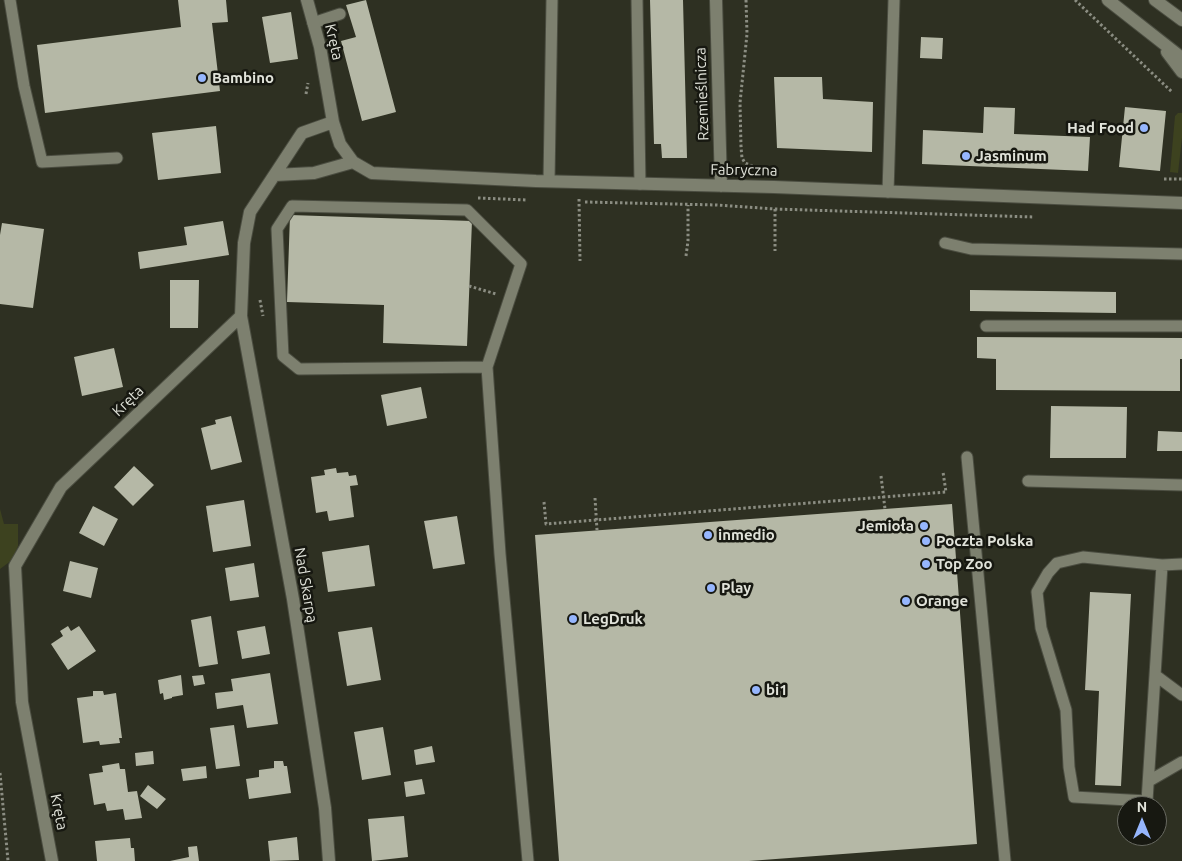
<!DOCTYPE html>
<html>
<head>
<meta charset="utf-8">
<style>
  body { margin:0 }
  #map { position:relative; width:1182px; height:861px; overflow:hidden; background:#2e3022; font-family:Ubuntu,sans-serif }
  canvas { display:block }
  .north { position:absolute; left:1117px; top:796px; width:50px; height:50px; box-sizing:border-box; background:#171811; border:1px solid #686961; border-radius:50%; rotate:0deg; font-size:14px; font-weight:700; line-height:20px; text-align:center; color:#e1e3da }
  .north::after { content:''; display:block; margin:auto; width:18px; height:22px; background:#96b6fd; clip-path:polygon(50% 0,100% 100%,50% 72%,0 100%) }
</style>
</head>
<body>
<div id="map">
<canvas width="1182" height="861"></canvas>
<div class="north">N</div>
</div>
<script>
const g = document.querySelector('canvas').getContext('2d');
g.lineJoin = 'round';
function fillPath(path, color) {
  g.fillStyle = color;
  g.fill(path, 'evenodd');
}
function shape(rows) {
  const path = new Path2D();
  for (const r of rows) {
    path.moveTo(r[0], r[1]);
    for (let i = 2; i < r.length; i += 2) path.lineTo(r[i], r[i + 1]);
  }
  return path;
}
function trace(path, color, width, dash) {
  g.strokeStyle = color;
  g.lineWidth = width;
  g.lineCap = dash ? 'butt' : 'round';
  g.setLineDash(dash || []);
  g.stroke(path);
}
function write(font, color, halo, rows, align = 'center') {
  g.font = font + ' Ubuntu,sans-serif';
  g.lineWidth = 5;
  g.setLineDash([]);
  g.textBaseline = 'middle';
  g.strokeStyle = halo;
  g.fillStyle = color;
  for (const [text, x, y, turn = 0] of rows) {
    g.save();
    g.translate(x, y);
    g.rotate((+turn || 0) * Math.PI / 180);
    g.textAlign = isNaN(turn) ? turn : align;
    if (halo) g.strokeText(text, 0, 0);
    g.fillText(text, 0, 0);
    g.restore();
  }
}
fillPath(shape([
  [1178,113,1182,113,1182,138,1178,173,1170,172,1175,116],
  [0,509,4,524,18,524,18,546,12,560,0,569]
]), '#3d421f');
fillPath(shape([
  [178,0,226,0,228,22,212,23,220,91,45,113,37,45,181,27],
  [366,0,396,112,362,121,341,41,356,37,346,5],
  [650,0,683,0,687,158,662,158,661,144,654,144],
  [291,12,298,59,270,63,262,17],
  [921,37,943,38,942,59,920,58],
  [774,77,822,77,823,99,873,102,872,152,777,148],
  [984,107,1015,108,1014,134,1090,137,1088,171,922,164,923,130,983,133],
  [1125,107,1166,111,1160,171,1119,167],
  [216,126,221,173,158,180,152,133],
  [290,215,472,221,467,346,383,343,384,305,287,302],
  [223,221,229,255,140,269,138,252,187,245,184,227],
  [2,223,44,229,33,308,0,304,0,235],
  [170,280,199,280,198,328,170,328],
  [970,290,1116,292,1116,313,970,311],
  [977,337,1182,338,1182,359,1180,359,1180,391,996,390,996,359,977,358],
  [114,348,123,387,82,396,74,357],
  [421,387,427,418,387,426,381,395],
  [1051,406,1127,407,1126,458,1050,458],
  [231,416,242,462,211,470,201,428,216,424,215,420],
  [1158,431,1182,432,1182,451,1157,451],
  [134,466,154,485,133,506,114,487],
  [336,468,337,473,348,472,349,476,356,475,358,485,350,486,354,517,329,521,327,511,316,513,311,477,325,475,324,470],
  [244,500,251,546,213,552,206,506],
  [952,504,977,844,749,861,559,861,535,535],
  [93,506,118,519,104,546,79,533],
  [457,516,465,564,433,569,424,521],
  [369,545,375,586,328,592,322,552],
  [70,561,98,568,91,598,63,591],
  [254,563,259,597,230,601,225,568],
  [1090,592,1131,594,1121,786,1095,785,1099,691,1085,690],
  [211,616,218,664,199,667,191,620],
  [68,626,71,631,79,626,96,651,68,670,51,644,63,636,60,631],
  [265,626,270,654,242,659,237,631],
  [372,627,381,680,347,686,338,632],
  [270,673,278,724,247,728,243,705,217,709,215,693,233,691,231,679],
  [181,675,183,695,172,697,172,698,164,700,163,693,160,694,158,680],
  [203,675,205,684,194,686,192,676],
  [93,691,103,691,104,695,116,693,122,738,119,738,120,743,100,745,99,741,83,743,77,698,93,696],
  [234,725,240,766,216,769,210,728],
  [383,727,391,775,362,780,354,732],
  [432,746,435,762,416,765,414,750],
  [153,751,154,764,136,766,135,753],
  [274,761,283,761,284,766,287,766,291,793,249,799,246,779,259,777,259,770,274,768],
  [119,763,120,769,125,769,128,792,137,791,142,818,125,820,123,809,107,811,105,803,94,805,89,774,103,772,102,766],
  [206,766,207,778,183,781,181,769],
  [422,779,425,794,406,797,404,782],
  [148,785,166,799,157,809,140,796],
  [404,816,408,857,372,861,368,819],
  [297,837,299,860,270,861,268,841],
  [130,838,131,848,134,848,135,861,97,861,95,841],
  [197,846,199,861,170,861,189,857,188,847]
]), '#b5b8a6');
const service = shape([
  [10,0,24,86,42,162,117,158],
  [637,0,640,184],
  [313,23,340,14],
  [549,181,552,0],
  [888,192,894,0],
  [945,243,971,249,1182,254],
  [986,326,1182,326],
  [487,367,299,369,283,356,277,229,292,206,467,210,521,264,487,367,500,554,528,861],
  [967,457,1005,861],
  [1028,481,1182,485],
  [1162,565,1147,801,1074,797,1069,767,1066,710,1041,628,1037,592,1048,573,1057,563,1083,557,1162,565,1182,564],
  [1155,675,1182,695],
  [1149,781,1182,762]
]);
const minor = shape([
  [716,0,721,186],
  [333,122,340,144,353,162,372,173,536,181,774,187,1182,203],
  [275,175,314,173,353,162],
  [241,316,293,599,325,808,329,861],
  [52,861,22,702,15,566,61,487,241,316,244,243,250,212,302,133,333,122,320,47,307,0]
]);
const tertiary = shape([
  [1108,0,1182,58],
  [1155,0,1182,20],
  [1167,52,1182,72]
]);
trace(service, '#4b4d41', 13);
trace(minor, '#4b4d41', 14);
trace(tertiary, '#4b4d41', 14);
trace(shape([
  [746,0,747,34,740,103,741,147,742,158,745,163,757,168],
  [1075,0,1172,92],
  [306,94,308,83],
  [1164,179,1182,179],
  [478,198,527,200],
  [579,199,580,261],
  [585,202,717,205,775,209,1034,217],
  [775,209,775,251],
  [686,256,688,241,688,205],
  [469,286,496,294],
  [260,300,263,316],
  [881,476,885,509],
  [595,498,597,530],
  [544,502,546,524,946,492,943,472],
  [0,773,8,861]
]), '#8b8d82', 3, [2.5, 2.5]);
trace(service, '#7d806f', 11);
trace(minor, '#7d806f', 12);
trace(tertiary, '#7d806f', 12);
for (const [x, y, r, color] of [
  [202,78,5,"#96b6fd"],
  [1144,128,5,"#96b6fd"],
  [966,156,5,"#96b6fd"],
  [924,526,5,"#96b6fd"],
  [708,535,5,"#96b6fd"],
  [926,541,5,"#96b6fd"],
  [926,564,5,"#96b6fd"],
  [711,588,5,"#96b6fd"],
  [906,601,5,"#96b6fd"],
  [573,619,5,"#96b6fd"],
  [756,690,5,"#96b6fd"]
]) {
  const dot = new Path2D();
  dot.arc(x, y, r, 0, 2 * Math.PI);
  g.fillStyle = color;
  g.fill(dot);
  trace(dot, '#171811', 2);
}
write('15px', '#e1e3da', '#171811', [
  ["Kręta",334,42,77],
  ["Rzemieślnicza",702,94,-92],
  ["Fabryczna",744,170,1],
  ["Kręta",128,401,-44],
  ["Nad Skarpą",306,585,80],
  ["Kręta",59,812,79]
]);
write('bold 15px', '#e1e3da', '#171811', [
  ["Bambino",212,78],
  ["Had Food",1134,128,"right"],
  ["Jasminum",976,156],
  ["Jemioła",914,526,"right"],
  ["inmedio",718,535],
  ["Poczta Polska",936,541],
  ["Top Zoo",936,564],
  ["Play",721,588],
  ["Orange",916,601],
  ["LegDruk",583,619],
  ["bi1",766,690]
], 'left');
</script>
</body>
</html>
